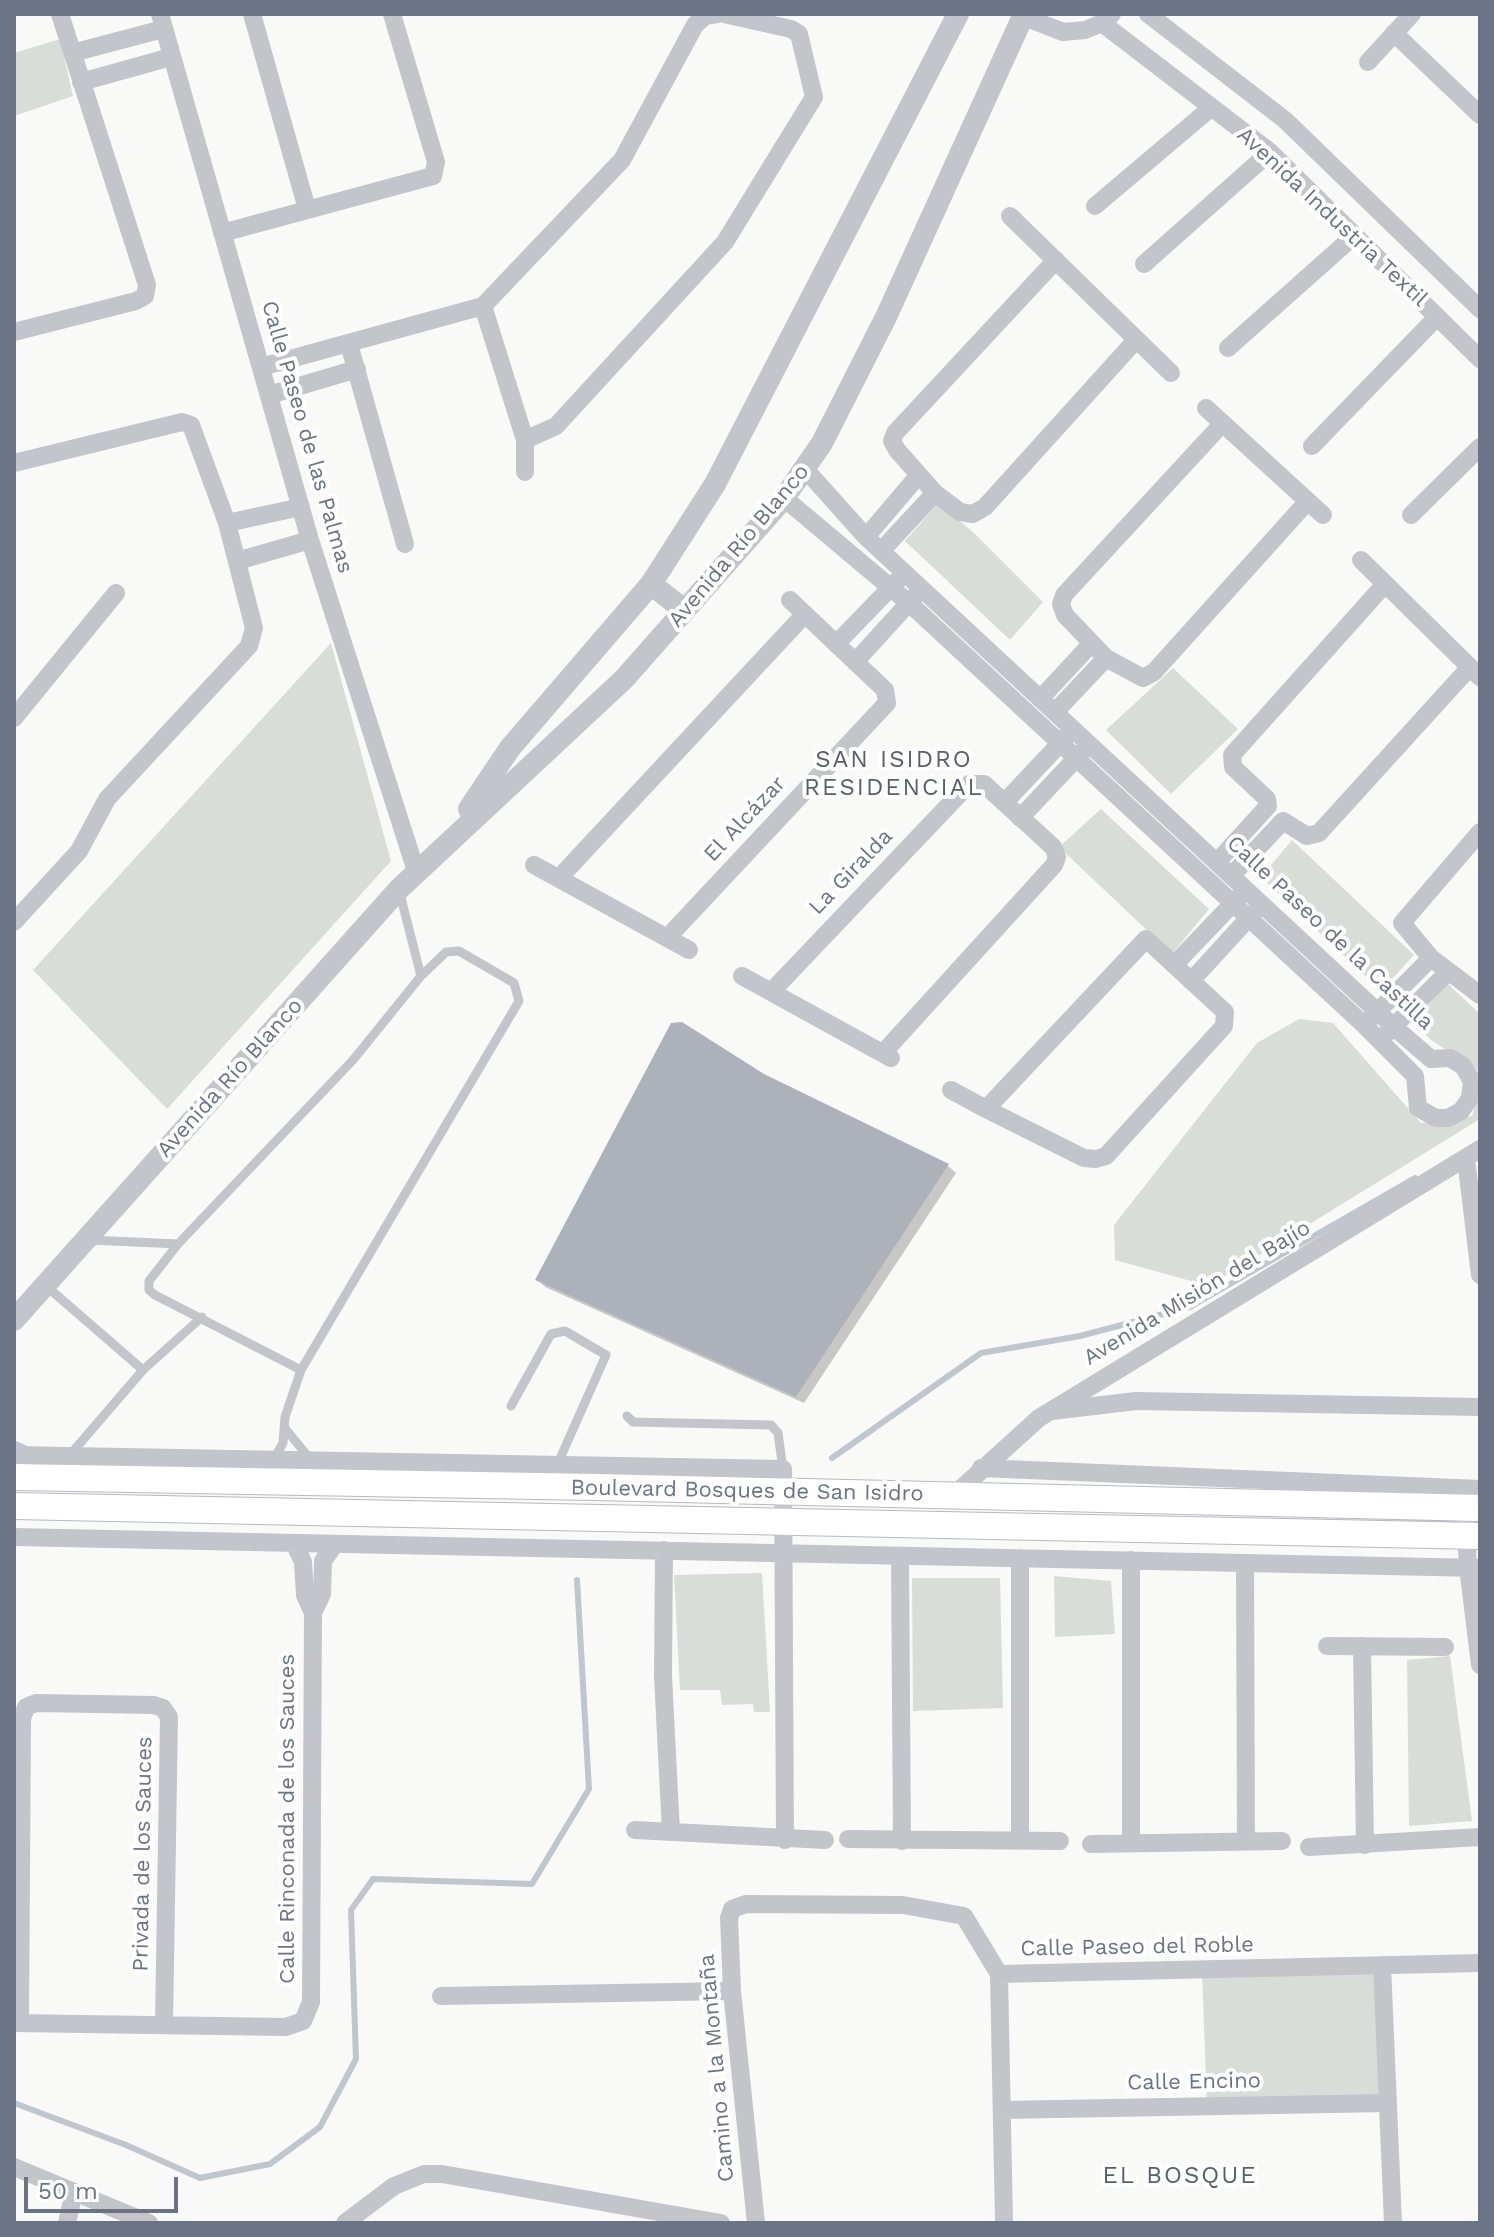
<!DOCTYPE html>
<html>
<head>
<meta charset="utf-8">
<style>
  body { margin:0 }
  #map { position:relative; width:1494px; height:2237px; overflow:hidden; background:#f9f9f7; font-family:"Work Sans",sans-serif }
  canvas { display:block }
  .frame { position:absolute; inset:0; border:16px solid #6b7486; pointer-events:none }
  .scale { position:absolute; left:24px; top:2177px; width:154px; height:36px; box-sizing:border-box; border:4px solid #6b7486; border-top:0; padding-left:10px; font-size:24px; line-height:28px; white-space:nowrap; color:#6b7486; -webkit-text-stroke:6px #fff; paint-order:stroke }
</style>
</head>
<body>
<div id="map">
<canvas width="1494" height="2237"></canvas>
<div class="frame"></div>
<div class="scale">50 m</div>
</div>
<script>
const g = document.querySelector('canvas').getContext('2d');
g.lineJoin = 'round';
function fillPath(path, color) {
  g.fillStyle = color;
  g.fill(path, 'evenodd');
}
function shape(rows) {
  const path = new Path2D();
  for (const r of rows) {
    path.moveTo(r[0], r[1]);
    for (let i = 2; i < r.length; i += 2) path.lineTo(r[i], r[i + 1]);
  }
  return path;
}
function trace(path, color, width, dash) {
  g.strokeStyle = color;
  g.lineWidth = width;
  g.lineCap = dash ? 'butt' : 'round';
  g.setLineDash(dash || []);
  g.stroke(path);
}
function write(font, color, halo, rows, align = 'center') {
  g.font = font + ' "Work Sans",sans-serif';
  g.lineWidth = 8;
  g.setLineDash([]);
  g.textBaseline = 'middle';
  g.strokeStyle = halo;
  g.fillStyle = color;
  for (const [text, x, y, turn = 0] of rows) {
    g.save();
    g.translate(x, y);
    g.rotate((+turn || 0) * Math.PI / 180);
    g.textAlign = isNaN(turn) ? turn : align;
    if (halo) g.strokeText(text, 0, 0);
    g.fillText(text, 0, 0);
    g.restore();
  }
}
fillPath(shape([
  [60,39,73,96,14,116,14,53],
  [938,503,974,533,1043,602,1010,640,905,541],
  [331,643,391,861,167,1109,33,970],
  [1173,668,1238,729,1171,794,1106,730],
  [1101,809,1209,909,1172,954,1059,847],
  [1292,840,1414,955,1381,991,1261,877],
  [1448,984,1480,1014,1480,1072,1431,1040,1413,1021],
  [1299,1019,1333,1023,1421,1123,1472,1116,1480,1087,1480,1119,1209,1286,1115,1260,1114,1225,1257,1043],
  [762,1573,770,1712,754,1712,753,1704,722,1705,720,1690,680,1690,674,1575],
  [1054,1576,1111,1581,1115,1634,1055,1637],
  [912,1578,1000,1578,1003,1708,913,1711],
  [1450,1656,1472,1821,1409,1826,1407,1660],
  [1374,1970,1384,2103,1207,2106,1202,1972]
]), '#d8ded7');
fillPath(shape([
  [763,1076,948,1166,956,1173,804,1403,545,1287,537,1279]
]), '#0003');
trace(shape([
  [832,1458,981,1353,1080,1336,1190,1307,1415,1178],
  [14,2103,126,2145,200,2178,270,2164,320,2127,356,2059,351,1910,373,1879,532,1884,589,1789,577,1580]
]), '#c0c6cd', 6);
fillPath(shape([
  [682,1022,764,1074,949,1164,796,1397,535,1280,671,1023]
]), '#adb1b9');
const secondary = shape([
  [14,1477,595,1487,1480,1508],
  [14,1506,1480,1536]
]);
trace(secondary, '#b6b9bf', 28);
trace(shape([
  [400,894,421,976],
  [90,1240,178,1244],
  [45,1285,143,1370],
  [511,1406,551,1334,565,1331,606,1355,558,1463],
  [627,1416,633,1422,771,1425,778,1433,783,1469],
  [284,1427,310,1459],
  [69,1456,143,1370,202,1317],
  [274,1459,283,1443,285,1417,301,1370,519,1001,514,983,459,951,446,952,421,976,353,1060,178,1244,149,1281,149,1290,155,1295,301,1370]
]), '#c3c5ca', 9);
trace(shape([
  [160,14,310,540,416,871],
  [252,14,307,209],
  [1148,14,1285,120,1480,309],
  [1022,16,1063,32,1085,30,1102,23,1112,14],
  [1102,23,1270,152,1480,359],
  [1394,33,1480,115],
  [72,53,163,29],
  [1368,62,1412,14],
  [81,82,171,57],
  [1095,206,1212,107],
  [1010,216,1171,373],
  [222,233,433,176,436,162,392,14],
  [1056,260,895,433,892,441,897,450,935,493,960,512,973,514,985,507,1136,340],
  [1144,264,1270,152],
  [483,306,525,440,525,472],
  [14,332,136,301,145,296,147,285,60,14],
  [349,344,405,544],
  [1228,348,1355,235],
  [261,367,483,306,622,160,695,25,705,16,717,14],
  [269,395,357,369],
  [1206,408,1323,515],
  [1222,424,1064,595,1061,604,1065,615,1106,658,1143,678,1154,672,1307,502],
  [525,440,556,426,725,242,814,97,799,34,791,29,724,14],
  [1312,446,1437,317],
  [14,463,182,422,191,425,227,523,254,628,249,646,107,799,79,851,14,922],
  [784,498,909,603,1363,1024,1415,1076,1418,1108,1436,1118,1448,1118,1461,1111,1470,1098,1472,1081,1463,1066,1450,1058,1431,1059,1394,1027,866,537,806,470],
  [1411,515,1480,447],
  [227,523,301,507],
  [866,537,918,476],
  [881,551,935,493],
  [1361,560,1480,677],
  [237,561,310,540],
  [836,644,898,580],
  [855,662,917,594],
  [1040,699,1091,644],
  [1055,712,1106,658],
  [14,718,116,593],
  [1004,803,1068,735],
  [1020,818,1085,749],
  [1480,832,1402,923,1431,958,1480,995],
  [1217,862,1268,806,1267,799,1233,767,1232,755,1385,584],
  [534,865,689,950],
  [1232,875,1283,821,1307,836,1319,833,1470,667],
  [559,878,805,614],
  [667,938,887,703,885,690,790,600],
  [1174,965,1239,897],
  [742,976,891,1058],
  [1191,981,1257,909],
  [771,992,969,784,984,784,1053,847,1057,857,1054,865,883,1053],
  [1371,1018,1431,958],
  [1387,1033,1447,973],
  [951,1090,986,1109,1084,1158,1096,1159,1106,1156,1224,1026,1225,1012,1146,939,986,1109],
  [1466,1159,1480,1275],
  [1052,1411,1136,1401,1480,1407],
  [14,1455,783,1469,785,1840],
  [981,1468,1480,1489],
  [953,1496,1039,1418,1480,1149],
  [1464,1496,1468,1567,1480,1665],
  [14,1537,1480,1568],
  [664,1550,663,1676,671,1832],
  [900,1556,902,1841],
  [1131,1560,1131,1841],
  [1245,1563,1246,1841],
  [313,1613,322,1594,323,1561,335,1544],
  [1327,1646,1445,1647],
  [1362,1646,1365,1845],
  [635,1830,825,1840],
  [848,1839,1060,1841],
  [1020,1841,1020,1558],
  [1091,1844,1282,1841],
  [1309,1847,1480,1837],
  [1382,1965,1393,2223],
  [999,1974,1480,1963],
  [441,1996,732,1991],
  [14,2023,286,2027,303,2021,311,2002,313,1613,305,1595,303,1562,294,1543],
  [20,2023,22,1719,26,1707,36,1703,154,1705,163,1708,169,1717,164,2025],
  [1002,2110,1387,2103],
  [14,2167,149,2223],
  [67,2223,74,2192],
  [345,2223,394,2186,424,2174,442,2174,721,2223],
  [756,2223,732,1991,729,1918,732,1909,746,1904,903,1905,964,1916,999,1974,1004,2223]
]), '#c3c5ca', 18);
trace(shape([
  [651,584,684,610],
  [469,809,510,748,651,584,715,484,958,14],
  [14,1320,399,889,624,679,784,498,822,443,886,317,1024,14],
  [14,1452,21,1455]
]), '#c3c5ca', 22);
trace(secondary, '#fff', 26);
write('22px', '#6b7486', '#fff', [
  ["Avenida Industria Textil",1332,217,43],
  ["Calle Paseo de las Palmas",307,437,74],
  ["Avenida Río Blanco",739,546,-50],
  ["El Alcázar",745,819,-47],
  ["La Giralda",851,872,-46],
  ["Calle Paseo de la Castilla",1330,933,43],
  ["Avenida Río Blanco",230,1078,-48],
  ["Avenida Misión del Bajío",1197,1293,-31],
  ["Boulevard Bosques de San Isidro",747,1491,1],
  ["Calle Rinconada de los Sauces",288,1819,-90],
  ["Privada de los Sauces",143,1854,-89],
  ["Calle Paseo del Roble",1137,1947,-1],
  ["Camino a la Montaña",717,2068,-95],
  ["Calle Encino",1194,2082,-1]
]);
g.letterSpacing = '2px';
write('24px', '#585f6b', '#fff', [
  ["SAN ISIDRO",894,760],
  ["RESIDENCIAL",894,788],
  ["EL BOSQUE",1180,2176]
]);
g.letterSpacing = '0px';
</script>
</body>
</html>
